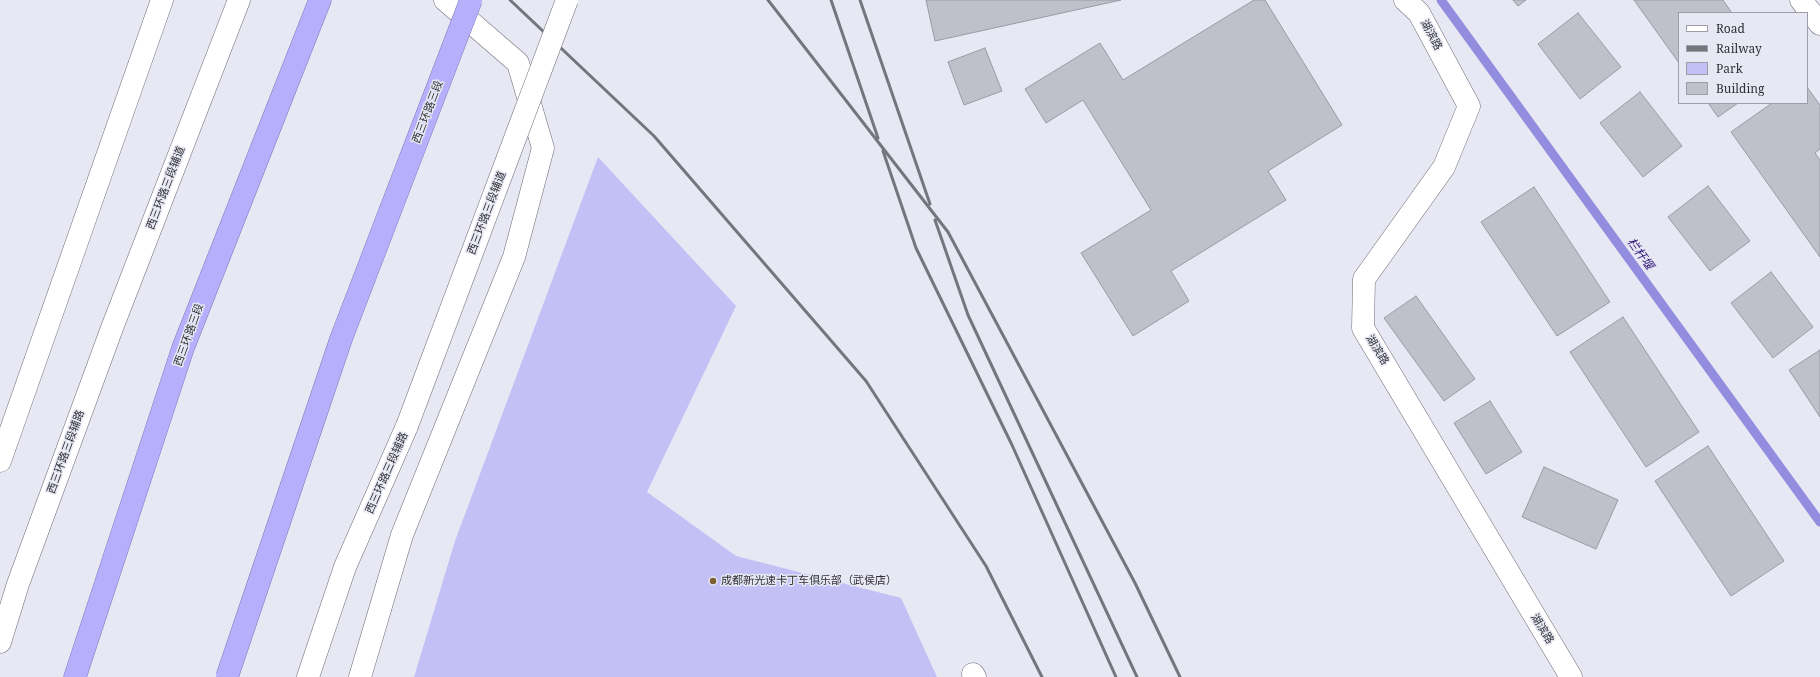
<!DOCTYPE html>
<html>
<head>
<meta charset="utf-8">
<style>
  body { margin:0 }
  #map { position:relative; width:1820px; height:677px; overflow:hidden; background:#e8e8f4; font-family:"Noto Serif",serif }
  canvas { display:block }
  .legend { position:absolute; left:1678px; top:12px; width:130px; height:92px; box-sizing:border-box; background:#e8e8f4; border:1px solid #9e9ea8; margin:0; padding:5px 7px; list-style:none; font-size:12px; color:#303035 }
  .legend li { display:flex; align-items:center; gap:8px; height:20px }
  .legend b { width:20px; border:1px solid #9e9ea8 }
</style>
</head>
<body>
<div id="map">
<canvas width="1820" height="677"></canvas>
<ul class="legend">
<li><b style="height:5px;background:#fff"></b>Road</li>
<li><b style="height:5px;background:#75757d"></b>Railway</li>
<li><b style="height:11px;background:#c2c0f5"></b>Park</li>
<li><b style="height:11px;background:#c0c0cb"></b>Building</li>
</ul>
</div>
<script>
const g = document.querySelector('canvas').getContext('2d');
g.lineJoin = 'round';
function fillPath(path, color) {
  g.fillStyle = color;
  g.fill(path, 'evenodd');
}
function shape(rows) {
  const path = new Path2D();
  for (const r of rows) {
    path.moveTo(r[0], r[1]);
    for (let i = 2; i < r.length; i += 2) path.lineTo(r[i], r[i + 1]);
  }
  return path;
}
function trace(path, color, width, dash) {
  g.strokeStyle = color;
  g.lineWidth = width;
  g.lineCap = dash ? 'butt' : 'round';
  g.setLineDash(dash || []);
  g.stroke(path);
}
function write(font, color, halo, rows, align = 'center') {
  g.font = font + ' "Noto Serif","Noto Sans SC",serif';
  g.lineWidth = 3;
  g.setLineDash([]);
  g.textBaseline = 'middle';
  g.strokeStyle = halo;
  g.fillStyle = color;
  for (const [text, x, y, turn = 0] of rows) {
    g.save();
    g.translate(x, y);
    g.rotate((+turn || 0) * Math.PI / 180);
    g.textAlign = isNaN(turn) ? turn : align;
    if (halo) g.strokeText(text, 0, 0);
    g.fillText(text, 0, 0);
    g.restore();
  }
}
fillPath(shape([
  [598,157,736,306,647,492,736,556,901,598,937,677,414,677,455,541]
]), '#c2c0f5');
trace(shape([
  [1441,0,1820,522]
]), '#938ddf', 9);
const building = shape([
  [926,0,1121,0,935,41,926,0],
  [1254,0,1265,0,1342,125,1268,171,1286,200,1171,271,1189,301,1133,336,1081,253,1151,210,1083,100,1046,123,1025,89,1100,43,1123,80,1254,0],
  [1513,0,1526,0,1518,6,1513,0],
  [1634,0,1723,0,1732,13,1679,13,1679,63,1634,0],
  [1578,13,1621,67,1580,99,1538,44,1578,13],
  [985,48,1002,91,964,105,948,62,985,48],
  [1807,87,1820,105,1820,149,1815,153,1820,160,1820,257,1731,132,1772,103,1807,103,1807,87],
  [1640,92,1682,146,1643,177,1600,123,1640,92],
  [1708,103,1738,103,1718,117,1708,103],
  [1708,186,1750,241,1710,271,1668,217,1708,186],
  [1534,187,1610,302,1557,336,1481,222,1534,187],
  [1771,272,1813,327,1773,358,1731,303,1771,272],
  [1416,296,1475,379,1444,401,1384,318,1416,296],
  [1623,317,1699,432,1646,467,1570,352,1623,317],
  [1820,350,1820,417,1789,370,1820,350],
  [1490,401,1522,452,1486,474,1454,423,1490,401],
  [1708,446,1784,561,1731,596,1655,481,1708,446],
  [1544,467,1618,500,1596,549,1522,517,1544,467]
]);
fillPath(building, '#c0c0cb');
trace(building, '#9a9aa5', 1);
const minor = shape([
  [1405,0,1419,13,1469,106,1444,167,1364,279,1363,328,1571,677],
  [1801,0,1820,24],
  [973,674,975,677]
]);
const secondary = shape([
  [0,461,162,0],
  [0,642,18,584,112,328,239,0],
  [308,677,345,567,407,426],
  [360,677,402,535,514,257,543,148,518,63,445,0]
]);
const trunk = shape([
  [75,677,183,348,320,0]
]);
trace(minor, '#6c6c76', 23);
trace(secondary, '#6c6c76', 23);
trace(trunk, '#7b76b6', 23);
trace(minor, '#fff', 22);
trace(secondary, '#fff', 22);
trace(trunk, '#b6affc', 22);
trace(shape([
  [510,0,654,136,866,381,986,566,1042,677],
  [768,0,948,232,1135,583,1180,677],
  [831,0,878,138],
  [860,0,930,204],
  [883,151,916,248,1012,445,1116,677],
  [935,220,968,315,1137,677]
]), '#75757d', 3);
const secondaryBridge = shape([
  [407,426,567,0]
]);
const trunkBridge = shape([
  [227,677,341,339,471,0]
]);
trace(secondaryBridge, '#6c6c76', 23, []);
trace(trunkBridge, '#7b76b6', 23, []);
trace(secondaryBridge, '#fff', 22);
trace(trunkBridge, '#b6affc', 22);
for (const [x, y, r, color] of [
  [713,581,4,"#7d6034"]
]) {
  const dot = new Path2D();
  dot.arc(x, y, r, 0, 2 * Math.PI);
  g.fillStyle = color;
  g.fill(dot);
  trace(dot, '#e8e8f4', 1.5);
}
write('11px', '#303035', '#e8e8f4', [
  ["湖滨路",1431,35,62],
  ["西三环路三段",428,112,-69],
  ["西三环路三段辅道",166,188,-69],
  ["西三环路三段辅道",487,213,-69],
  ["西三环路三段",189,335,-70],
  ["湖滨路",1377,350,59],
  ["西三环路三段辅路",66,452,-70],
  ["西三环路三段辅路",387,473,-66],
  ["湖滨路",1542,629,59]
]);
write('11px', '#303035', '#e8e8f4', [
  ["成都新光速卡丁车俱乐部（武侯店）",721,581]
], 'left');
write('italic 12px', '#301776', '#e8e8f4', [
  ["栏杆堰",1640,254,54]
]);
</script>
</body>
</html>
